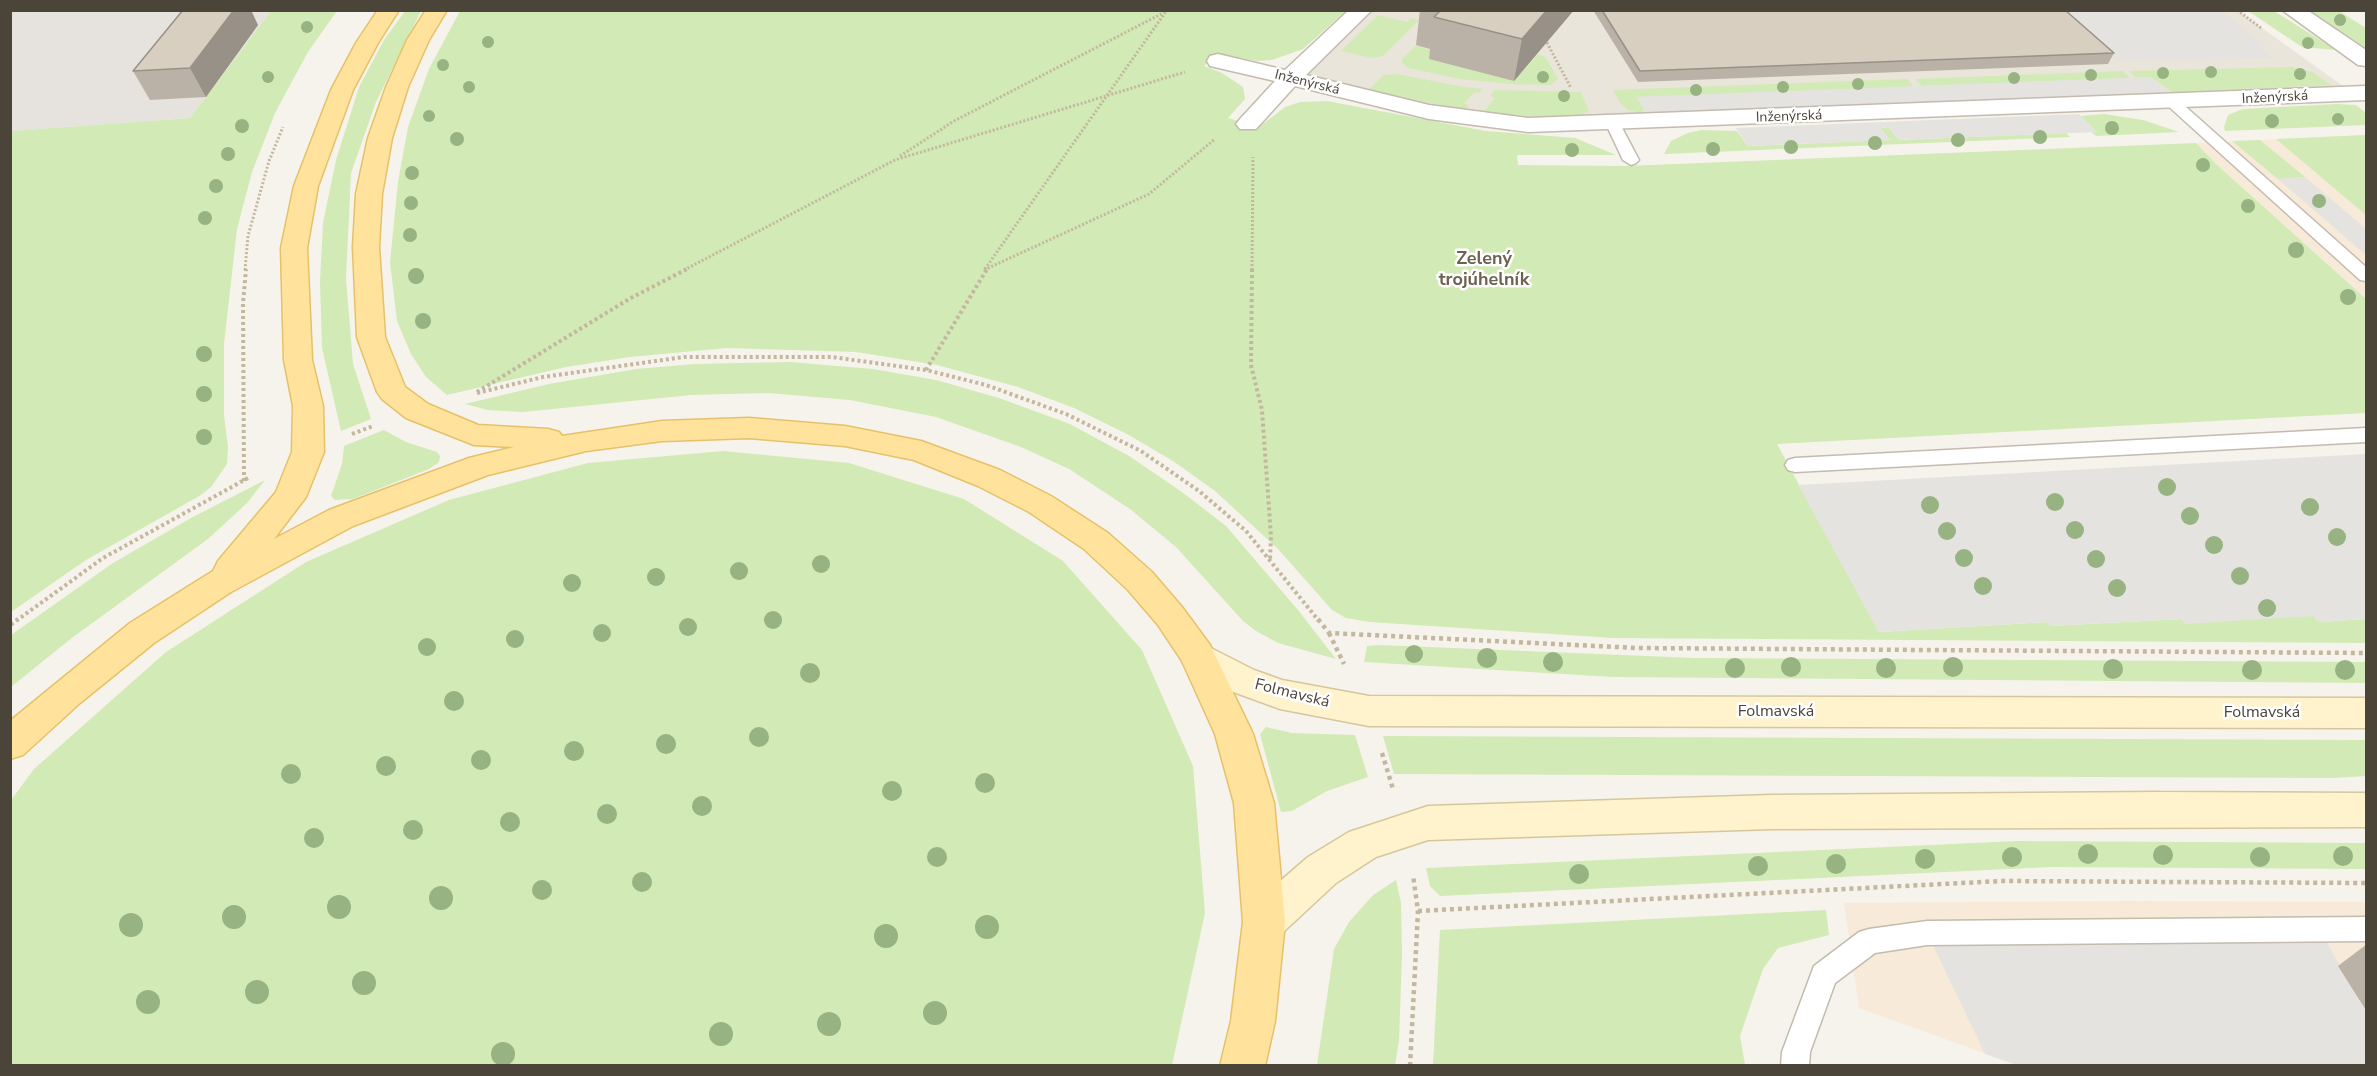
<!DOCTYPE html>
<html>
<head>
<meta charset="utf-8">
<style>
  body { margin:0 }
  #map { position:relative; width:2377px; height:1076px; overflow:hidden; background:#f6f3ec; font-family:"Nunito Sans",sans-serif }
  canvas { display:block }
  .frame { position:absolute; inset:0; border:12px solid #4b4439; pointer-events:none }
</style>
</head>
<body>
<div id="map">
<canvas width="2377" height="1076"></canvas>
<div class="frame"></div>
</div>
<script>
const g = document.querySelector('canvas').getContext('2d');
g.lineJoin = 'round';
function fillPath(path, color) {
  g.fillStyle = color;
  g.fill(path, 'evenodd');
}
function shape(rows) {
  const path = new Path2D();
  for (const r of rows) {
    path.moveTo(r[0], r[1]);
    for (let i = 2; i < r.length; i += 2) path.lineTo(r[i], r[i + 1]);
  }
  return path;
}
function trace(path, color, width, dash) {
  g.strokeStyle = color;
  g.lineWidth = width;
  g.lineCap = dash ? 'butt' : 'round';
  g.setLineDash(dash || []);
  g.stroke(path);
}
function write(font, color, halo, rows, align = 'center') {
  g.font = font + ' "Nunito Sans",sans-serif';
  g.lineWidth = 5;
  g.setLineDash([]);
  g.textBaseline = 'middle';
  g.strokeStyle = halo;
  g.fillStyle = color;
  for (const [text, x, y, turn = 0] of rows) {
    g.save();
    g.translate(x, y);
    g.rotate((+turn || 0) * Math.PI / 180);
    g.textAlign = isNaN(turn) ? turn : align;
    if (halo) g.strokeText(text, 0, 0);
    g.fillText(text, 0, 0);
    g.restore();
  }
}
fillPath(shape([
  [2237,10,2354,94,1529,125,1290,78,1362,11]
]), '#eae5da');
fillPath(shape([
  [2366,135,2366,299,2216,164,2196,143],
  [2127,901,2366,902,2366,1065,2017,1065,1859,1008,1844,903]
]), '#f7ead8');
fillPath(shape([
  [11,11,271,11,190,118,11,131]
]), '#e6e2dd');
fillPath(shape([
  [271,11,337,11,308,52,275,113,252,172,237,229,224,344,224,415,228,447,227,464,211,487,201,495,86,560,11,612,11,131,190,118],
  [405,11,421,11,376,102,351,173,346,279,353,364,371,419,341,431,322,348,320,281,323,223,336,160,359,87,384,40],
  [460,11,1346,11,1303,49,1272,60,1257,61,1220,54,1204,66,1222,73,1243,87,1245,99,1228,118,1259,127,1285,107,1300,102,1327,101,1486,131,1575,138,1616,155,1517,155,1518,165,1626,166,2196,143,2216,164,2366,299,2366,413,1777,444,1879,632,2047,622,2050,626,2181,619,2313,616,2319,622,2366,619,2366,643,1613,638,1370,622,1346,618,1332,610,1278,549,1215,491,1173,461,1127,434,1074,408,1018,387,937,365,856,352,727,348,630,357,566,367,447,395,426,377,411,354,397,321,390,262,398,182,408,127,429,69],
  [2248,11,2274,11,2336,50,2302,47],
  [2310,11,2339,11,2366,28,2366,48],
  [1378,15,1407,22,1411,18,1419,20,1383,56,1372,58,1341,51],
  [1416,45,1514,81,1538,54,1546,58,1558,79,1551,85,1509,84,1460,79,1409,68,1402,63,1402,59],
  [2293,67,2312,72,2331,85,2172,92,2151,77,2136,78,2129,71],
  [2122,71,2130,78,1922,86,1915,79],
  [1397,74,1458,86,1482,89,1479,93,1474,92,1464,104,1469,106,1464,110,1368,90,1384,75],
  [1907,79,1914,87,1637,97,1644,110,1640,113,1628,110,1621,104,1613,90],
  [1495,90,1581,92,1589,111,1577,117,1545,117,1476,112,1485,110,1495,98,1490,96],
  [2337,104,2356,105,2366,113,2366,125,2225,131,2224,127,2228,115,2243,109],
  [2104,114,2143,120,2179,132,2096,136,2091,132,2096,132,2081,116],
  [1888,127,1899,140,2066,133,2070,137,1664,154,1671,141,1688,133,1701,130,1737,131,1748,146,1890,140,1880,128],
  [2366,135,2366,215,2276,139],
  [2260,140,2305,177,2278,179,2232,141],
  [790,362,873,369,936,380,999,398,1070,424,1129,456,1182,492,1226,526,1298,610,1336,659,1278,643,1256,631,1243,621,1176,547,1130,509,1069,469,1021,447,936,417,850,400,768,393,691,395,523,412,488,410,465,404,549,384,636,369,695,364],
  [384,430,406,442,437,452,440,456,439,462,429,469,353,499,335,500,331,496,342,464,344,446],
  [723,451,849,463,964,499,1063,561,1142,650,1193,766,1205,913,1172,1065,11,1065,11,800,34,769,166,652,306,562,449,500,588,463],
  [265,480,247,503,208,539,73,637,11,687,11,635,113,563,191,518],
  [1380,645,1695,658,2366,662,2366,683,1613,677,1364,662,1367,646],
  [1266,727,1292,733,1355,735,1368,777,1327,791,1292,811,1281,812,1260,734],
  [1383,736,2366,740,2366,776,2332,778,1394,774],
  [2018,841,2366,843,2366,869,2051,867,1440,896,1430,886,1426,868],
  [1396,880,1401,903,1402,955,1399,1041,1395,1065,1317,1065,1334,949,1349,922,1373,895],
  [1826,910,1829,935,1778,948,1763,969,1740,1036,1745,1065,1433,1065,1440,930]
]), '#d2eab5');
fillPath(shape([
  [2063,11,2222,11,2264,45,2258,46,2273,58,2118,61],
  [2151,77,2169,92,1646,113,1636,97],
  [2079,114,2097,132,1899,140,1888,127,1880,128,1891,140,1748,146,1736,128],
  [2305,177,2366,229,2366,255,2278,179],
  [2366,454,2366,619,2319,622,2313,616,2185,624,2181,619,2050,626,2047,622,1879,632,1798,485],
  [2319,929,2366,1012,2366,1065,2017,1065,1985,1054,1927,933]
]), '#e5e3e0');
const service = shape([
  [2172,98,2177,99,2366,267,2366,281,2360,280,2167,105,2165,102,2167,99,2172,98],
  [1613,120,1620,124,1639,160,1636,163,1631,165,1623,160,1606,124,1613,120],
  [2366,428,2366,442,1795,472,1788,470,1785,465,1788,460,1795,458,2366,428],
  [2366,917,2366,941,1927,945,1875,953,1835,983,1810,1052,1809,1066,1781,1066,1782,1052,1814,966,1859,932,1869,929,1927,921,2366,917]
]);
const minor = shape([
  [1349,10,1372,10,1306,75,1429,105,1528,118,2366,86,2366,100,1528,132,1429,119,1295,86,1256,129,1240,129,1236,124,1240,119,1275,81,1210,66,1207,61,1210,56,1218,54,1285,70,1349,10],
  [2282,10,2307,10,2366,50,2366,66,2358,65,2282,10]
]);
const secondary = shape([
  [1197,641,1254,670,1282,680,1369,696,2366,698,2366,728,1369,726,1280,709,1228,690,1184,665,1179,655,1184,645,1197,641],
  [2160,792,2366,793,2366,827,1772,829,1428,840,1376,857,1336,883,1279,936,1264,941,1249,936,1243,922,1249,908,1308,857,1349,832,1428,806,1772,795,2160,792]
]);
const primary = shape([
  [378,10,399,10,378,43,353,90,318,186,307,248,312,360,323,406,324,452,306,497,274,539,329,510,469,458,514,447,474,445,406,418,382,399,377,392,357,337,353,247,356,194,368,138,386,87,407,40,426,10,447,10,429,40,408,87,392,138,382,194,379,247,385,337,405,387,428,404,478,425,548,429,559,432,562,436,662,421,749,418,845,426,921,441,1000,470,1051,496,1108,533,1152,572,1182,607,1210,645,1253,734,1274,803,1285,922,1275,1021,1265,1066,1220,1066,1231,1021,1243,922,1234,803,1215,734,1182,661,1158,625,1128,590,1084,549,1029,512,978,486,914,460,845,446,749,438,662,441,586,451,488,475,353,526,231,592,154,643,80,703,23,755,10,759,10,721,130,623,213,571,218,561,276,492,292,452,293,406,284,360,281,248,294,186,331,90,356,43,378,10]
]);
trace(service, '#c2bbae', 3);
trace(minor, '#c2bbae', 3);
trace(secondary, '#d6c79b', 3);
trace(primary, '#e6c16a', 3);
trace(shape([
  [2237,10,2261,28],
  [1545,39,1571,88],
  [900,156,954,121,1165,12],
  [985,269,1167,10],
  [245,270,248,236,269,161,283,127],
  [684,270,895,160,1185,72],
  [984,270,1149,194,1215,139],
  [1252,270,1253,157]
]), '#c4b79f', 3, [2, 2]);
trace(shape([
  [1252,269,1251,365,1262,410,1271,537,1270,559],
  [926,370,987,269],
  [477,392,629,299,687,269],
  [477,393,543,377,684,357,832,357,926,370,986,385,1066,414,1141,451,1199,491,1246,531,1319,621],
  [352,434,373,426],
  [244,481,243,303,246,269],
  [16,621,103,558,248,478]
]), '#c4b79f', 4, [3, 3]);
trace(shape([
  [1318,619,1329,633,1637,648,2366,653],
  [10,625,18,619],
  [1329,633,1344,664],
  [1382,753,1393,789],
  [1418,911,2001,881,2366,883],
  [1410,1066,1418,911,1413,875]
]), '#c4b79f', 4.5, [4, 4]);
fillPath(service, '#fff');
fillPath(minor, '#fff');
fillPath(secondary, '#fff3cd');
fillPath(primary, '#ffe39c');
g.fillStyle = '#97b381';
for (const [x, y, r] of [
  [2340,20,6],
  [307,27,6],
  [488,42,6],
  [2308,43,6],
  [443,65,6],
  [2211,72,6],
  [2163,73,6],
  [2300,74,6],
  [2091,75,6],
  [268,77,6],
  [1543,77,6],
  [2014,78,6],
  [1858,84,6],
  [469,87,6],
  [1783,87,6],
  [1696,90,6],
  [1564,96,6],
  [429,116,6],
  [2338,119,6],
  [2272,121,7],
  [242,126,7],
  [2112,128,7],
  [2040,137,7],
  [457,139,7],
  [1958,140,7],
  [1875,143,7],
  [1791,147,7],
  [1713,149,7],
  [1572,150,7],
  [228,154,7],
  [2203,165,7],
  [412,173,7],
  [216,186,7],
  [2319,201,7],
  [411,203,7],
  [2248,206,7],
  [205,218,7],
  [410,235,7],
  [2296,250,8],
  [416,276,8],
  [2348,297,8],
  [423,321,8],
  [204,354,8],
  [204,394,8],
  [204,437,8],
  [2167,487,9],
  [2055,502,9],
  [1930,505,9],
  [2310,507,9],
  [2190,516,9],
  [2075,530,9],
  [1947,531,9],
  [2337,537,9],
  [2214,545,9],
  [1964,558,9],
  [2096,559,9],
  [821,564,9],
  [739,571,9],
  [2240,576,9],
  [656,577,9],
  [572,583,9],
  [1983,586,9],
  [2117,588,9],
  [2267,608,9],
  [773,620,9],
  [688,627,9],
  [602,633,9],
  [515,639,9],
  [427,647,9],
  [1414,654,9],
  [1487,658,10],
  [1553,662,10],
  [1791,667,10],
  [1953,667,10],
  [1735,668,10],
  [1886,668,10],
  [2113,669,10],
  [2252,670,10],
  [2345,670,10],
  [810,673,10],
  [454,701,10],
  [759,737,10],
  [666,744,10],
  [574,751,10],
  [481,760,10],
  [386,766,10],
  [291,774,10],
  [985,783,10],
  [892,791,10],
  [702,806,10],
  [607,814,10],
  [510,822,10],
  [413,830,10],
  [314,838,10],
  [2088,854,10],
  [2163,855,10],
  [2343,856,10],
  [937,857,10],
  [2012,857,10],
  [2260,857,10],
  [1925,859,10],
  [1836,864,10],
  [1758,866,10],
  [1579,874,10],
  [642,882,10],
  [542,890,10],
  [441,898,12],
  [339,907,12],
  [234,917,12],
  [131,925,12],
  [987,927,12],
  [886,936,12],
  [364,983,12],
  [257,992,12],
  [148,1002,12],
  [935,1013,12],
  [829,1024,12],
  [721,1034,12],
  [503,1054,12]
]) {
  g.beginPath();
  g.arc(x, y, r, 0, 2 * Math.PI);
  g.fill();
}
fillPath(shape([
  [1420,10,1574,10,1514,81,1429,59,1430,49,1416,45],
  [1593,10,2065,10,2114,53,2108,64,1638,82],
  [258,25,206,97,150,100,133,71],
  [2367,944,2367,1012,2338,966]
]), '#bab2a6');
fillPath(shape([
  [234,10,251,10,258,25,206,97,190,68],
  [1547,10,1574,10,1514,81,1522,39]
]), '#979187');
const building = shape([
  [183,10,234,10,190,68,133,71,183,10],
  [1441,10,1547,10,1522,39,1434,17,1441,10],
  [1602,10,2065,10,2114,53,1640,71,1602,10]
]);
fillPath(building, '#d8cfc1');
trace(building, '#979187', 1.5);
write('14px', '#4b4439', '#fff', [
  ["Inženýrská",1307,83,14],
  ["Inženýrská",2275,98,-3],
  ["Inženýrská",1789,117,-2]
]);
write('16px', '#4b4439', '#fff', [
  ["Folmavská",1292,694,14],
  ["Folmavská",1776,712],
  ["Folmavská",2262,713]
]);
write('bold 18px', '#6e6250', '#fff', [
  ["Zelený",1484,260],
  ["trojúhelník",1484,281]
]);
</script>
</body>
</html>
